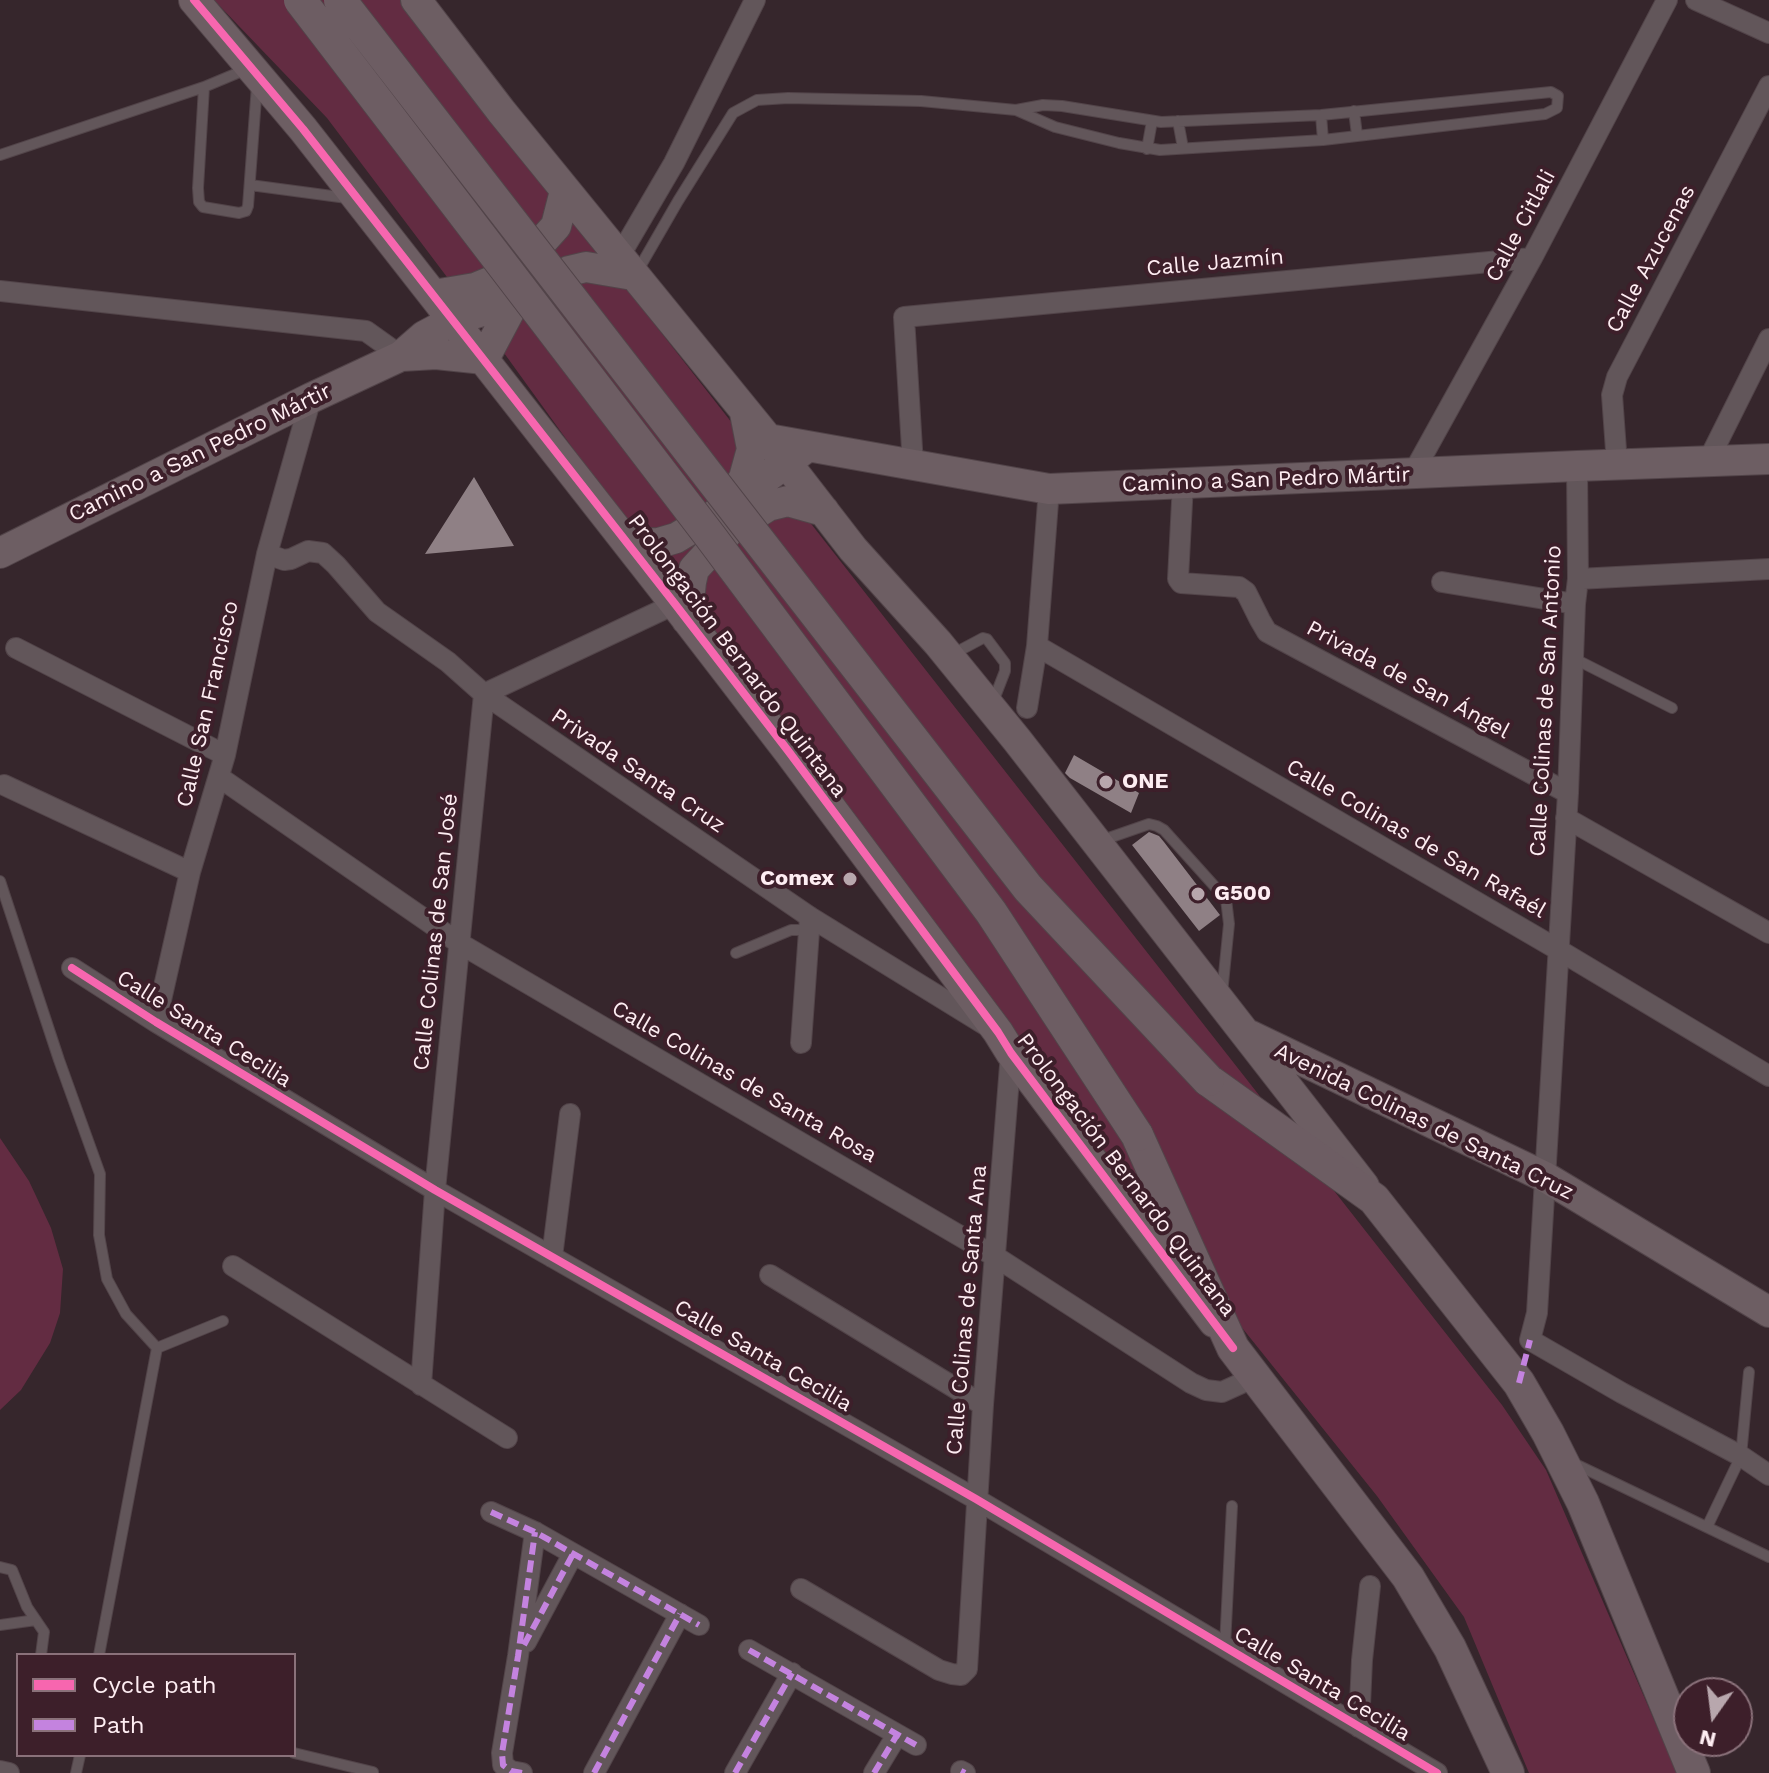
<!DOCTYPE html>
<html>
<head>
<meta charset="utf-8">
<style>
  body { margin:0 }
  #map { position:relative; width:1769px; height:1773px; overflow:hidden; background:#36262c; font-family:"Work Sans",sans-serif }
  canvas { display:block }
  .legend { position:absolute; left:16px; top:1653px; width:280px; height:104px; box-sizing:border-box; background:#3d1f2a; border:2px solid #8a717a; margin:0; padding:10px 14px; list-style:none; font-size:24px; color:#feedf2 }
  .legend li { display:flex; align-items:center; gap:16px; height:40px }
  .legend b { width:40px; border:2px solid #8a717a }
  .north { position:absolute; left:1673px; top:1677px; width:80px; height:80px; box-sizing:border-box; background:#3d1f2a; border:2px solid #8a717a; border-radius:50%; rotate:194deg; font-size:22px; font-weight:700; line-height:32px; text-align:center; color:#feedf2 }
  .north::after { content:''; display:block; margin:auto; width:28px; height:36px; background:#b8a7ad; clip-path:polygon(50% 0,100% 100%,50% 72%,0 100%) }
</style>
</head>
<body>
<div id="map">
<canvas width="1769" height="1773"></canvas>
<ul class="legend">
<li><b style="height:10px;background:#f766af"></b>Cycle path</li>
<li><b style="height:10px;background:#c483df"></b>Path</li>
</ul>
<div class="north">N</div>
</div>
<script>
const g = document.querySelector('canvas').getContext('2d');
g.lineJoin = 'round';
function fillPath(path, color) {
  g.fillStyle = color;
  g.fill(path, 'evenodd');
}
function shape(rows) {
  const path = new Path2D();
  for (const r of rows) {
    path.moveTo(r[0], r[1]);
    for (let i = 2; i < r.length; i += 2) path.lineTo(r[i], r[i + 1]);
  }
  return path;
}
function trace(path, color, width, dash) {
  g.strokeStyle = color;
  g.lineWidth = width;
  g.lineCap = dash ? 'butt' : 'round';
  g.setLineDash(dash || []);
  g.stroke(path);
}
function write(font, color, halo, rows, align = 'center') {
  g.font = font + ' "Work Sans",sans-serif';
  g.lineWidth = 8;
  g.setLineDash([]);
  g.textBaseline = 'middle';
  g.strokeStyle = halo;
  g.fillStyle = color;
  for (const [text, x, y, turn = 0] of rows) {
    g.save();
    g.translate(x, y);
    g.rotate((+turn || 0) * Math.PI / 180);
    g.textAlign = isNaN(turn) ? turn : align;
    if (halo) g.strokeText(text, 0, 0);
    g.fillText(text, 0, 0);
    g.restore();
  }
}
fillPath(shape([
  [214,0,411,0,616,275,1502,1405,1546,1470,1677,1773,1529,1773,1464,1617,1377,1496,899,900,499,346,327,118],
  [0,1138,29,1181,51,1228,63,1269,60,1313,50,1343,21,1390,0,1410]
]), '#632c42');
fillPath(shape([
  [474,477,514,546,425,554],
  [1074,755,1139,793,1131,813,1070,778,1065,773],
  [1149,832,1159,836,1164,842,1220,915,1199,931,1132,845]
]), '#8f8085');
const lane = shape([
  [247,69,204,87,198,188,199,202,203,207,239,213,246,211,248,206,257,85],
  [1354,111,1357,135],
  [1321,115,1323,140],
  [1178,121,1183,148],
  [1147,149,1152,121],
  [0,155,204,87],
  [250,185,347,198],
  [637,272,678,201,733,113,757,100,788,98,921,101,1016,110,1043,105,1062,106,1161,122,1321,115,1551,92,1558,96,1557,108,1545,114,1323,140,1160,150,1119,143,1055,127,1016,110],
  [951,655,983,638,987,639,1005,663,1005,671,993,702],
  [1573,658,1672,708],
  [1100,841,1149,824,1157,826,1164,830,1226,899,1229,924,1222,994],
  [0,881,59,1060,100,1174,99,1235,107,1279,126,1314,157,1348],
  [736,953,791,930,809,930],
  [1573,1463,1769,1557],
  [1707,1527,1741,1456,1749,1372],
  [0,1567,12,1570,27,1607,44,1632,41,1655],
  [0,1625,36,1620],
  [1225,1646,1232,1506],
  [99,1655,157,1348,223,1321],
  [294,1753,373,1772],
  [76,1773,80,1755]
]);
const street = shape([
  [1696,0,1769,33],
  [619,257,674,163,755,0],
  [0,291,366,331,401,356],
  [1708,461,1769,339],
  [1617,464,1612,395,1617,377,1769,86],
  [913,465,904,317,1532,258],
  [1577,466,1578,579,1575,604,1568,793,1537,1313,1530,1340,1622,1393,1741,1456,1769,1475],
  [1413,473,1532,258,1667,0],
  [1183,483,1178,579,1181,583,1239,587,1246,592,1260,620,1267,632,1568,793],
  [267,554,284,560,291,559,308,551,323,553,336,565,377,612,448,662,484,694,810,917,987,1026],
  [1578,579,1769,569],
  [1442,582,1575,604],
  [1037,646,1557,949,1769,1076],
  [16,648,225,755],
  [1027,708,1037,646,1049,489],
  [219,777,459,943,996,1257,1191,1383,1206,1390,1222,1392,1255,1377],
  [4,785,190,872],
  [1566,818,1769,933],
  [72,968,156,1022,435,1190,976,1499,1437,1773],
  [156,1022,190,872,225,755,267,554,311,398],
  [801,1043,810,917],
  [552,1257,570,1114],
  [233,1266,507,1438],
  [770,1275,983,1405],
  [421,1385,435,1190,484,694,675,604],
  [491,1512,535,1532,699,1625],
  [801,1589,939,1670,952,1674,961,1675,967,1669,983,1405,1011,1053],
  [526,1642,573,1554],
  [749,1650,916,1745],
  [1359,1727,1362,1660,1370,1586],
  [0,1771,9,1773],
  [961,1771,965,1773],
  [522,1773,511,1771,503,1765,502,1753,518,1656,535,1532],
  [594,1773,680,1614],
  [735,1773,792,1673],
  [874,1773,897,1735]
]);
const secondary = shape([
  [194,0,303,129,675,604,789,752,998,1032,1011,1053,1214,1322],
  [416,0,501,111,768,439,853,549,938,643,1017,740,1364,1186],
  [434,295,475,288,509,274,521,265,556,226,565,191],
  [401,356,436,354,484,359],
  [484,359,517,297],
  [768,439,1049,489,1577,466,1769,459],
  [729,503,744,478,752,449,745,413],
  [629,544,659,543,676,538,726,508,803,450],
  [0,553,311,398,401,356,424,336,454,320,492,308,517,297,536,285,569,271,586,267,633,275],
  [687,620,691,582,694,569,729,531,768,506,788,501,824,511],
  [1249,1035,1545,1177,1769,1312]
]);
const primary = shape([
  [1208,1080,1374,1199,1519,1383,1548,1433,1583,1503,1694,1773],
  [1137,1135,1233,1348,1408,1577,1450,1648,1508,1773]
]);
trace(lane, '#524449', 12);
trace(street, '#524449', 22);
trace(secondary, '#524449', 32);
trace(primary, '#524449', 34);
trace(lane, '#62565a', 10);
trace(street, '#62565a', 20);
trace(secondary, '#6d5e63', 30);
trace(primary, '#6d5d63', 32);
const primaryBridge = shape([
  [300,0,710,536,991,912,1137,1135],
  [340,0,1028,888,1208,1080]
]);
trace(primaryBridge, '#524449', 34, []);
trace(primaryBridge, '#6d5d63', 32);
trace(shape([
  [1519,1383,1530,1340],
  [491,1512,535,1532,699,1625],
  [524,1645,573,1554],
  [749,1650,916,1745],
  [961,1771,965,1773],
  [522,1773,511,1771,503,1765,502,1753,518,1656,535,1532],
  [594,1773,680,1614],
  [735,1773,792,1673],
  [874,1773,897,1735]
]), '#c483df', 6, [12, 6]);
trace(shape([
  [194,0,303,129,675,604,789,752,998,1032,1011,1053,1233,1348],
  [72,968,156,1022,435,1190,976,1499,1437,1773]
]), '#f766af', 8);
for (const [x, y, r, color] of [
  [1106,782,8,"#b8a7ad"],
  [850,879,8,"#b8a7ad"],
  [1198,894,8,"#b8a7ad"]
]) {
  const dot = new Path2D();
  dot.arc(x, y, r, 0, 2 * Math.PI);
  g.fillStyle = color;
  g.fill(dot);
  trace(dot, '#3d1f2a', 3);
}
write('22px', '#feedf2', '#3d1f2a', [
  ["Calle Citlali",1521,226,-62],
  ["Calle Azucenas",1651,259,-62],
  ["Calle Jazmín",1215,263,-5],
  ["Camino a San Pedro Mártir",200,453,-26],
  ["Camino a San Pedro Mártir",1266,480,-2],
  ["Prolongación Bernardo Quintana",737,656,53],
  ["Privada de San Ángel",1408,680,28],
  ["Calle Colinas de San Antonio",1546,701,-87],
  ["Calle San Francisco",208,704,-77],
  ["Privada Santa Cruz",638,771,34],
  ["Calle Colinas de San Rafaél",1416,839,30],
  ["Calle Colinas de San José",436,932,-84],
  ["Calle Santa Cecilia",204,1029,32],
  ["Calle Colinas de Santa Rosa",744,1082,30],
  ["Avenida Colinas de Santa Cruz",1424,1122,26],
  ["Prolongación Bernardo Quintana",1126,1175,53],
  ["Calle Colinas de Santa Ana",967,1310,-85],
  ["Calle Santa Cecilia",763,1356,30],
  ["Calle Santa Cecilia",1322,1684,31]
]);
write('bold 22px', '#feedf2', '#3d1f2a', [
  ["ONE",1122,782],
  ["Comex",834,879,"right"],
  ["G500",1214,894]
], 'left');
</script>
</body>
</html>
